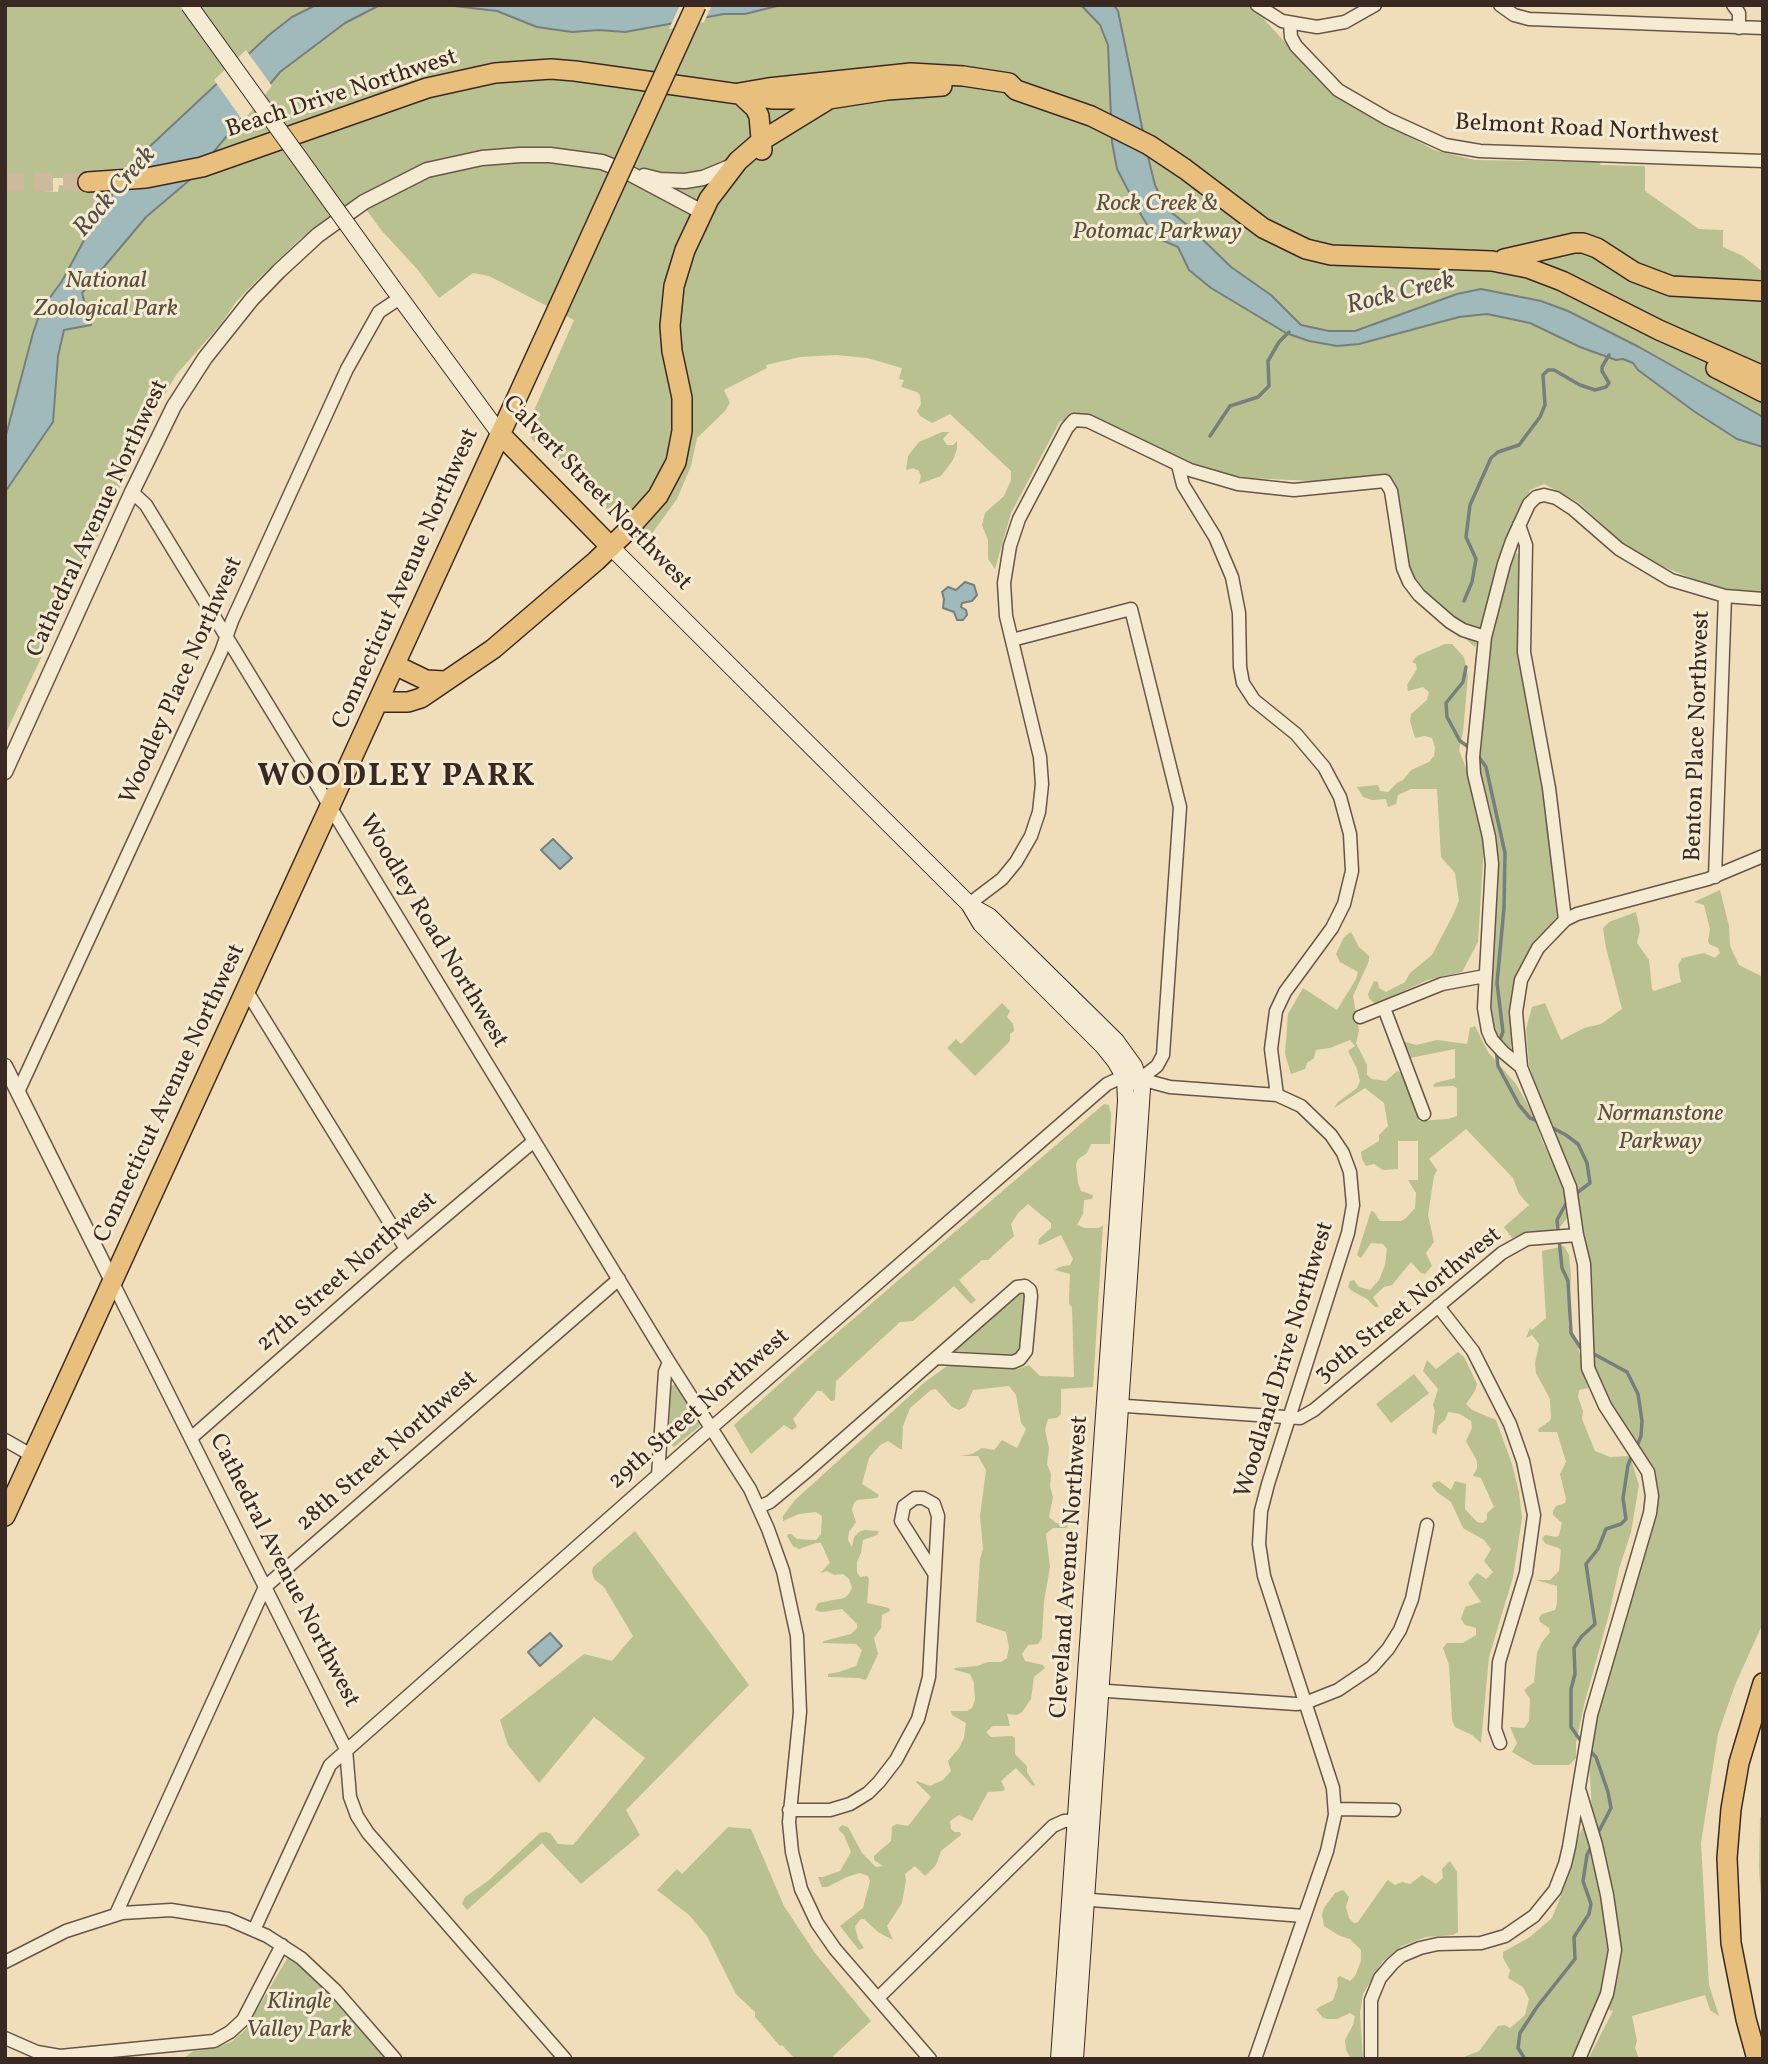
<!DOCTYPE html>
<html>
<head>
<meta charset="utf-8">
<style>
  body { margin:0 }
  #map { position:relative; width:1768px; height:2064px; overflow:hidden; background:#efdeb9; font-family:Vollkorn,serif }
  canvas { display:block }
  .frame { position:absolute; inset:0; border:7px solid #3a2923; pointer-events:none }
</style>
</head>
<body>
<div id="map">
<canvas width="1768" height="2064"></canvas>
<div class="frame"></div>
</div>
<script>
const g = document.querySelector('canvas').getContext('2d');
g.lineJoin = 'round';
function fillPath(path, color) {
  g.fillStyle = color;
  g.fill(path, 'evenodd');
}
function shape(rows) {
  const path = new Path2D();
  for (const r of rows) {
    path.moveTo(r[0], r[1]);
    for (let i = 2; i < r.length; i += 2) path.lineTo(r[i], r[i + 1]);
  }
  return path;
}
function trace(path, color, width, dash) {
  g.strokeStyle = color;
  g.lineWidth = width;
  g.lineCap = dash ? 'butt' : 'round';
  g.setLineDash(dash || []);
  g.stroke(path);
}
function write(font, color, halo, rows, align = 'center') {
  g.font = font + ' Vollkorn,serif';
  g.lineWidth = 6;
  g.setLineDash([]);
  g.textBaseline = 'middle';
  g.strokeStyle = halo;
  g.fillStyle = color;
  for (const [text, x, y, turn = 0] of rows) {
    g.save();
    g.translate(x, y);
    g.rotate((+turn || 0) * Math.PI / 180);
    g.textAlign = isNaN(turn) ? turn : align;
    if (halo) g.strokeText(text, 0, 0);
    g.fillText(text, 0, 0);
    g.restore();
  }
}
fillPath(shape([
  [5,5,1251,5,1314,74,1352,105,1434,150,1475,160,1599,162,1601,165,1645,166,1645,191,1699,229,1723,230,1723,247,1743,256,1763,272,1763,279,1722,280,1763,291,1763,594,1713,587,1647,560,1619,540,1578,502,1544,484,1530,490,1524,504,1475,647,1418,598,1386,490,1352,483,1251,478,1206,471,1083,421,1060,421,1011,513,995,569,988,559,988,540,982,525,985,513,1004,496,1011,480,1011,471,950,414,932,423,920,416,917,411,921,404,920,395,917,392,901,387,904,380,899,379,902,368,867,358,836,355,800,357,766,365,767,368,724,390,730,403,725,411,697,438,691,466,677,499,645,543,623,522,620,524,537,440,534,442,530,436,529,422,574,320,489,276,473,273,439,298,418,270,382,231,357,197,300,239,259,278,236,302,220,325,176,375,144,431,114,501,5,735],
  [44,178,80,178,92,188,91,193,86,193,82,191,82,188,59,185,58,192,41,191],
  [942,432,949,432,943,439,947,445,953,445,957,441,957,449,953,460,941,476,919,484,921,476,919,471,913,468,906,470,908,456,919,442],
  [1513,553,1519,554,1517,636,1539,735,1535,754,1543,788,1557,921,1536,939,1519,973,1516,1030,1510,1049,1497,1037,1491,1019,1489,999,1496,865,1491,813,1477,767,1489,639],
  [1445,644,1452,644,1464,657,1468,676,1463,732,1459,750,1468,773,1484,845,1478,942,1462,972,1428,980,1375,1004,1369,998,1368,994,1374,981,1378,982,1379,988,1386,992,1405,982,1410,973,1432,955,1453,915,1459,901,1455,873,1441,857,1437,789,1411,789,1398,795,1396,804,1388,807,1386,799,1372,800,1363,797,1357,787,1378,785,1380,791,1388,792,1397,783,1403,780,1411,770,1429,762,1434,756,1435,747,1432,738,1425,736,1415,738,1410,721,1411,714,1427,700,1429,692,1423,687,1408,691,1407,685,1417,669,1416,664,1412,662,1417,656],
  [1720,890,1729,926,1730,946,1739,965,1763,977,1763,1623,1735,1685,1718,1734,1701,1843,1709,1985,1719,2016,1710,2010,1705,1995,1632,2016,1637,2041,1635,2048,1639,2059,1588,2059,1613,2011,1595,2005,1588,2030,1575,2059,1459,2059,1479,2051,1498,2026,1505,2025,1510,2028,1525,2015,1529,1999,1523,1987,1508,1978,1510,1970,1503,1958,1503,1952,1530,1937,1552,1918,1567,1880,1572,1847,1592,1811,1588,1746,1640,1565,1652,1532,1659,1493,1653,1470,1608,1405,1590,1364,1592,1339,1557,1144,1529,1065,1526,1029,1532,1007,1545,1003,1561,1040,1584,1028,1601,1024,1622,1009,1606,948,1603,928,1609,922,1636,912,1640,930,1637,943,1649,960,1652,989,1654,991,1681,982,1678,965,1682,958,1704,953,1715,958,1720,953,1718,948,1709,944,1708,941,1710,929,1704,905,1694,902],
  [1351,932,1359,947,1369,956,1369,961,1353,996,1359,1031,1356,1043,1367,1065,1367,1075,1372,1079,1386,1081,1397,1071,1400,1072,1410,1090,1419,1121,1448,1119,1457,1116,1457,1088,1453,1086,1433,1087,1435,1083,1455,1078,1455,1049,1410,1058,1402,1041,1416,1045,1437,1040,1467,1044,1470,1028,1475,1026,1488,1052,1516,1084,1533,1114,1542,1141,1567,1192,1570,1214,1561,1226,1551,1231,1530,1231,1512,1238,1504,1227,1529,1205,1519,1194,1513,1178,1466,1129,1429,1159,1437,1170,1434,1176,1428,1215,1434,1242,1426,1253,1432,1266,1425,1274,1421,1273,1411,1262,1392,1285,1384,1287,1373,1297,1379,1307,1375,1307,1367,1299,1352,1291,1348,1287,1350,1281,1354,1280,1359,1287,1370,1290,1379,1280,1385,1265,1387,1249,1383,1244,1371,1243,1361,1258,1357,1255,1371,1211,1374,1212,1380,1221,1401,1221,1406,1218,1415,1208,1416,1193,1408,1180,1418,1180,1418,1141,1398,1141,1398,1169,1383,1170,1374,1164,1366,1166,1362,1159,1361,1152,1379,1141,1379,1135,1388,1126,1384,1103,1365,1088,1334,1108,1338,1102,1357,1088,1360,1081,1357,1069,1348,1051,1355,1046,1350,1040,1330,1048,1316,1050,1314,1058,1307,1063,1305,1069,1291,1074,1285,1054,1288,1014,1303,988,1337,1010,1356,979,1358,972,1340,962,1336,954,1344,937],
  [1002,1003,1010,1011,1007,1017,1013,1024,1014,1031,1010,1034,1010,1041,975,1076,947,1048,956,1039,961,1044],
  [1104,1104,1109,1105,1111,1114,1110,1144,1091,1144,1087,1153,1078,1159,1076,1164,1078,1183,1081,1191,1093,1195,1092,1199,1084,1200,1083,1214,1077,1225,1085,1228,1099,1228,1103,1225,1093,1387,1061,1389,1061,1414,1057,1418,1048,1419,1045,1430,1049,1448,1047,1464,1051,1474,1050,1486,1053,1497,1049,1517,1056,1523,1069,1525,1066,1528,1053,1528,1046,1534,1050,1567,1044,1601,1042,1638,1038,1644,1028,1645,1022,1654,1025,1661,1043,1665,1045,1668,1034,1677,1031,1699,1022,1712,1017,1715,1007,1714,1010,1726,993,1726,986,1732,991,1737,1012,1736,1015,1738,1015,1754,1027,1766,1027,1772,1035,1785,1033,1786,1016,1768,1001,1781,1005,1789,1003,1791,988,1792,972,1821,959,1815,950,1821,951,1829,955,1832,960,1832,961,1835,941,1851,936,1865,925,1876,915,1866,905,1874,906,1880,902,1903,887,1926,893,1940,878,1932,864,1919,861,1919,855,1926,858,1939,864,1948,859,1950,840,1926,863,1908,870,1881,868,1876,860,1873,847,1877,827,1887,822,1887,818,1877,823,1877,840,1871,851,1852,844,1835,838,1829,842,1825,848,1827,862,1853,876,1867,883,1866,874,1860,874,1856,891,1841,892,1827,896,1824,908,1826,931,1797,916,1782,917,1781,930,1786,943,1780,951,1771,948,1761,959,1748,964,1738,966,1723,952,1715,951,1711,967,1711,972,1708,975,1700,974,1683,970,1674,955,1670,954,1668,977,1666,988,1662,1001,1662,1007,1658,1009,1647,1006,1632,976,1622,980,1559,983,1549,980,1516,986,1470,978,1456,960,1456,972,1454,982,1448,994,1450,1002,1440,1017,1448,1026,1429,1021,1423,1016,1395,1009,1386,973,1390,966,1406,959,1410,952,1407,936,1389,931,1390,910,1408,903,1426,902,1449,900,1449,888,1441,880,1445,869,1458,862,1484,879,1495,877,1498,857,1500,854,1503,852,1510,856,1522,849,1532,848,1540,852,1547,854,1537,859,1532,864,1530,879,1531,877,1535,863,1540,861,1553,857,1562,857,1572,860,1577,867,1576,869,1579,867,1603,889,1608,890,1611,882,1615,881,1628,874,1638,878,1654,866,1680,858,1678,828,1677,828,1674,839,1672,856,1666,862,1650,856,1644,822,1643,824,1641,851,1634,857,1628,857,1624,842,1609,822,1612,815,1610,818,1603,844,1598,849,1594,852,1588,849,1579,843,1574,834,1575,827,1571,820,1573,830,1563,821,1543,816,1543,799,1549,793,1546,787,1536,788,1534,791,1534,797,1539,816,1540,821,1534,822,1516,816,1512,799,1514,783,1521,783,1516,795,1500,925,1382,947,1366,958,1364,1018,1369,1029,1365,1040,1376,1074,1377,1072,1307,1069,1304,1069,1298,1070,1274,1055,1270,1059,1267,1070,1265,1073,1259,1061,1235,1040,1245,1038,1244,1039,1239,1051,1228,1051,1223,1028,1204,1018,1213,1011,1224,1014,1236,988,1260,982,1260,959,1280,976,1300,971,1304,954,1286,913,1321,900,1322,836,1381,835,1400,831,1401,822,1391,817,1391,793,1419,797,1427,792,1430,784,1425,751,1454,734,1425,816,1351],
  [1564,1246,1569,1255,1571,1276,1568,1323,1570,1333,1577,1344,1588,1388,1579,1390,1578,1397,1583,1411,1582,1419,1595,1451,1610,1457,1630,1456,1639,1485,1631,1532,1619,1569,1609,1614,1584,1705,1576,1743,1576,1758,1569,1765,1534,1765,1512,1752,1517,1743,1510,1727,1524,1728,1529,1721,1530,1699,1524,1690,1534,1682,1537,1653,1542,1642,1550,1632,1549,1628,1540,1622,1539,1618,1542,1614,1555,1610,1557,1604,1557,1586,1536,1580,1550,1580,1559,1571,1561,1550,1559,1548,1546,1544,1542,1539,1545,1535,1557,1537,1559,1535,1562,1523,1553,1515,1553,1511,1556,1506,1565,1503,1566,1499,1560,1474,1566,1462,1557,1432,1539,1432,1538,1429,1550,1421,1551,1417,1550,1399,1536,1373,1535,1363,1539,1344,1532,1335,1526,1338,1530,1328,1532,1330,1546,1318,1542,1251],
  [1018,1292,1022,1292,1025,1297,1021,1349,1017,1353,1008,1355,955,1351,954,1349],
  [1458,1352,1464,1357,1477,1384,1475,1391,1466,1404,1472,1410,1496,1420,1512,1464,1519,1492,1522,1518,1513,1577,1489,1657,1481,1743,1472,1735,1455,1727,1452,1720,1449,1665,1443,1648,1447,1643,1463,1643,1476,1635,1476,1628,1465,1625,1461,1619,1465,1607,1481,1602,1468,1583,1477,1573,1486,1579,1493,1572,1484,1561,1491,1549,1484,1540,1463,1528,1451,1502,1437,1492,1432,1486,1433,1483,1439,1481,1451,1490,1455,1481,1466,1484,1465,1509,1477,1522,1483,1523,1487,1519,1487,1513,1494,1507,1481,1478,1473,1476,1477,1468,1477,1461,1466,1441,1472,1428,1471,1421,1460,1414,1448,1412,1445,1420,1438,1426,1436,1435,1432,1432,1435,1411,1433,1405,1438,1389,1423,1371,1427,1360,1436,1369],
  [1414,1374,1429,1393,1391,1423,1376,1404],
  [676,1383,701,1422,699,1427,674,1447,669,1443,670,1387],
  [635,1531,749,1685,626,1810,640,1835,581,1884,542,1843,467,1910,462,1904,465,1897,488,1881,540,1833,546,1832,551,1834,558,1844,573,1845,645,1758,594,1717,539,1783,508,1745,500,1720,584,1654,612,1661,633,1636,604,1587,594,1579,592,1572,593,1567],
  [1763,1813,1763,1927,1759,1868,1760,1818],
  [728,1827,751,1829,784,1906,815,1953,871,2021,830,2059,795,2059,782,2045,780,2046,755,2017,755,2012,736,1994,707,1936,689,1915,657,1890,677,1869,682,1874],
  [1450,1861,1457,1872,1458,1932,1453,1935,1426,1937,1402,1946,1382,1962,1363,1994,1360,2013,1363,2059,1351,2059,1346,2050,1345,2040,1353,2025,1355,2016,1350,2013,1337,2019,1327,2019,1322,2017,1316,2009,1333,2000,1338,1986,1337,1978,1340,1976,1350,1981,1355,1976,1361,1961,1361,1950,1350,1939,1340,1936,1324,1926,1322,1915,1324,1908,1335,1893,1343,1890,1349,1897,1346,1907,1349,1918,1354,1923,1358,1922,1386,1882,1388,1880,1395,1885,1402,1882,1410,1884,1422,1875,1436,1884,1443,1878,1442,1869],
  [288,1957,311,1972,388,2059,183,2059,193,2051,215,2048,231,2042,245,2030]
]), '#b9c190');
const water = shape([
  [316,5,380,5,345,23,280,72,192,178,146,217,82,293,91,325,64,330,58,356,53,422,5,492,5,439,33,333,41,310,62,281,89,231,128,170,147,149,269,35,292,17,316,5],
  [446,5,781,5,745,14,724,14,625,32,599,30,572,32,537,27,497,11,446,5],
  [1081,5,1114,5,1118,11,1149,161,1155,185,1166,208,1191,228,1231,267,1271,295,1301,325,1329,331,1355,331,1457,294,1481,289,1541,301,1568,311,1639,347,1763,417,1763,447,1737,439,1695,412,1638,370,1633,363,1623,359,1616,360,1580,347,1530,323,1487,314,1459,317,1359,344,1337,346,1309,341,1286,333,1211,288,1189,270,1178,247,1155,237,1141,215,1117,169,1112,142,1108,45,1100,25,1081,5],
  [965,582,974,585,977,595,972,601,962,603,961,607,966,610,967,615,963,620,957,620,954,612,943,608,944,599,942,592,948,587,956,590,965,582],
  [553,839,572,858,560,869,541,850,553,839],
  [550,1633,562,1646,540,1666,528,1652,550,1633]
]);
fillPath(water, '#a0b9bb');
trace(water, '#777f7e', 2);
fillPath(shape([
  [680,5,712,5,704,22,669,29],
  [246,50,272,86,243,121,214,80]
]), '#efdeb9');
trace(shape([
  [1210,436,1230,406,1258,397,1269,386,1268,361,1279,342,1289,332],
  [1464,601,1472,582,1476,559,1466,537,1470,505,1491,458,1498,452,1519,445,1540,417,1545,405,1543,375,1548,370,1554,370,1580,385,1595,390,1606,387,1609,383,1602,371,1602,367,1609,355],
  [1466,667,1463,682,1446,703,1447,717,1460,741,1470,748],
  [1476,753,1486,767,1505,853,1504,908,1497,983,1503,1032,1499,1042],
  [1496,1049,1498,1066,1519,1105,1530,1118,1538,1121],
  [1551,1127,1566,1135,1578,1144,1587,1163,1590,1183,1574,1195],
  [1568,1200,1557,1220,1562,1268,1568,1281,1571,1333,1580,1347,1585,1350],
  [1592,1353,1627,1372,1638,1394,1642,1421,1641,1436,1637,1446],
  [1583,1744,1571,1727,1571,1689,1575,1674,1574,1648,1581,1637,1595,1624,1586,1564,1598,1549,1606,1529,1621,1524,1626,1519,1623,1498,1628,1465,1633,1453],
  [1589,1750,1596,1757,1608,1792,1611,1808,1597,1835],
  [1525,2059,1518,2048,1520,2033,1537,2007,1575,1959,1574,1937,1589,1914,1591,1904,1583,1881,1587,1855,1592,1845]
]), '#777f7e', 3.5);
trace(shape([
  [5,182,88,182]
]), '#cbba9b', 19, [19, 10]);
const minor = shape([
  [1257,5,1282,21,1317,27,1345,22,1375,5],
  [1500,5,1514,15,1529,19,1763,28],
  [1733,5,1739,13,1739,28],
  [1290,24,1291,37,1296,46,1338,90,1388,119,1445,145,1480,151,1763,161],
  [1178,465,1183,485,1215,537,1232,577,1239,613,1240,667,1243,683,1254,700,1296,734,1324,767,1340,797,1350,834,1352,871,1344,904,1332,928,1285,992,1276,1011,1271,1049,1277,1095],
  [132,492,146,505,669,1362,750,1489,768,1529,783,1571,797,1636,800,1712,789,1822,792,1852,801,1889,817,1923,835,1949,930,2059],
  [1519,525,1526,545,1524,652,1549,788,1565,920],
  [1012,640,1131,609,1180,807,1163,1055,1157,1066,1140,1079],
  [1715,877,1725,596],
  [969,904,1002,879,1016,862,1031,836,1039,812,1042,784,1040,757,1006,616,1004,583,1010,546,1019,519,1067,428,1074,420,1088,421,1190,470,1238,484,1294,490,1385,481,1391,491,1403,568,1409,582,1419,595,1450,622,1463,630,1485,637],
  [246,990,406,1249],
  [1384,1008,1424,1114],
  [1360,1017,1442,984,1485,976],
  [1521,1067,1516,1012,1521,980,1538,948,1565,920,1577,914,1708,879,1763,856],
  [18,1092,221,652,232,621,347,369,379,312,400,298],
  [112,1281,346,1749,350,1797,357,1816,368,1833,565,2059],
  [1438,1306,1473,1351,1510,1424,1523,1461,1534,1515,1526,1573,1499,1662,1495,1729,1500,1743],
  [1112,1405,1300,1418,1314,1410,1502,1253,1527,1239,1577,1235],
  [191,1438,398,1256,534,1141],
  [5,1440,33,1456],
  [658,1475,665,1372,669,1362],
  [759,1507,770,1502,806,1472,1017,1287,1025,1286,1030,1290,1031,1296,1026,1351,1020,1359,1013,1362,937,1358],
  [1093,1690,1296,1704,1305,1703,1338,1690,1372,1667,1388,1649,1400,1630,1412,1599,1427,1525],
  [1335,1809,1394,1810],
  [789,1810,830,1810,850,1804,868,1793,879,1782,896,1760,918,1719,929,1677,938,1516,934,1504,923,1498,915,1498,904,1506,901,1521,934,1573],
  [1078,1899,1304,1916],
  [116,1914,265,1587,619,1279],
  [254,1930,330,1765,702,1436,1107,1084,1118,1079,1140,1079,1170,1087,1277,1095,1301,1106,1331,1135,1343,1153,1350,1172,1353,1205,1348,1233,1268,1484,1261,1511,1259,1544,1264,1576,1333,1788,1335,1815,1327,1851,1255,2059],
  [5,1962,66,1931,122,1913,171,1910,228,1919,267,1936,301,1958,335,1990,395,2059],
  [878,1998,1053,1826,1064,1821,1082,1820],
  [5,2038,37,2052,60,2056,214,2041,230,2032,243,2020,282,1945],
  [1371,2059,1371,2000,1380,1978,1392,1964,1401,1956,1420,1948,1438,1944,1481,1943,1505,1936,1534,1916,1555,1890,1565,1864,1569,1847,1591,1715,1650,1513,1652,1496,1648,1472,1605,1406,1588,1368,1584,1264,1577,1235,1570,1187,1521,1067,1503,1052,1492,1040,1488,1031,1484,1008,1492,864,1489,837,1474,774,1473,757,1485,637,1504,564,1512,541,1529,504,1536,497,1544,495,1556,498,1573,509,1619,549,1671,580,1725,596,1763,599],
  [1579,2059,1607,1994,1615,1950,1607,1895,1596,1845,1580,1792]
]);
const tertiary = shape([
  [644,176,660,180,685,181,703,178,732,166],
  [5,772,132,492,174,406,205,358,252,299,279,271,318,235,364,202,427,170,482,158,520,155,550,155,602,162,627,172,704,213],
  [5,1066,112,1281]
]);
const secondary = shape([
  [393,288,500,434],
  [611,547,969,904,981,924,1103,1046,1115,1061,1125,1078,1126,1101,1059,2059],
  [971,906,989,916,1116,1041,1134,1066,1142,1089,1075,2059]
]);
const primary = shape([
  [739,93,768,88,911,73,963,76,1009,83,1016,90,1091,116,1149,145,1185,169,1263,228,1306,249,1331,255,1492,261,1528,268,1562,281,1659,330,1763,376],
  [739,93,755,108,759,116,762,150],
  [88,182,146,178,202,167,427,88,495,73,551,69,575,71,774,99,829,99,887,90,942,86],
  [1504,259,1574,243,1583,243,1597,248,1634,272,1671,286,1763,291],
  [1716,368,1763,392],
  [500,434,611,547],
  [395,665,426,680,444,681],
  [378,702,408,702,421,698,493,649,596,561,625,533,658,496,676,462,682,431,682,398,672,351,670,326,674,286,685,250,709,199,738,161,761,141,826,101],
  [5,1516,558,308],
  [1757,2059,1746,2019,1731,1943,1727,1858,1731,1809,1739,1763,1763,1683]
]);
trace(minor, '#675648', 15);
trace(tertiary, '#675648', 17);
trace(secondary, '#3a2923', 18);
trace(primary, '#3a2923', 22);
trace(minor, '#f5ead2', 12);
trace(tertiary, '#f5ead2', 14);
trace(secondary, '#f5ead2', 16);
trace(primary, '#e8bf7c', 19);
const secondaryBridge = shape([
  [189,5,393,288]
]);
const primaryBridge = shape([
  [558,308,696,5]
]);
trace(secondaryBridge, '#3a2923', 18, []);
trace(primaryBridge, '#3a2923', 22, []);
trace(secondaryBridge, '#f5ead2', 16);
trace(primaryBridge, '#e8bf7c', 19);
write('24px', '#3a2923', '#f5ead2', [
  ["Beach Drive Northwest",342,95,-18],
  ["Belmont Road Northwest",1587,131,3],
  ["Calvert Street Northwest",596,494,46],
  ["Cathedral Avenue Northwest",99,519,-65],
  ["Connecticut Avenue Northwest",407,579,-66],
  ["Woodley Place Northwest",183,681,-66],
  ["Benton Place Northwest",1699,736,-88],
  ["Woodley Road Northwest",432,932,59],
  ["Connecticut Avenue Northwest",171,1094,-65],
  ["27th Street Northwest",348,1273,-41],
  ["30th Street Northwest",1409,1306,-39],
  ["Woodland Drive Northwest",1286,1360,-73],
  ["29th Street Northwest",700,1410,-41],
  ["28th Street Northwest",388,1452,-41],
  ["Cleveland Avenue Northwest",1071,1567,-86],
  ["Cathedral Avenue Northwest",283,1571,63]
]);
write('italic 24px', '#5a4f3e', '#f5ead2', [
  ["Rock Creek &",1157,206],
  ["Potomac Parkway",1157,234],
  ["National",106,283],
  ["Zoological Park",106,311],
  ["Normanstone",1660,1116],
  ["Parkway",1660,1144],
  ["Klingle",299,2004],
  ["Valley Park",299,2032]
]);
write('italic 26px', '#544d49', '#f5ead2', [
  ["Rock Creek",116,193,-49],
  ["Rock Creek",1401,295,-14]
]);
g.letterSpacing = '2px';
write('bold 32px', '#3a2923', '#f5ead2', [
  ["WOODLEY PARK",397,779]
]);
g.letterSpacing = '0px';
</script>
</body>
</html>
